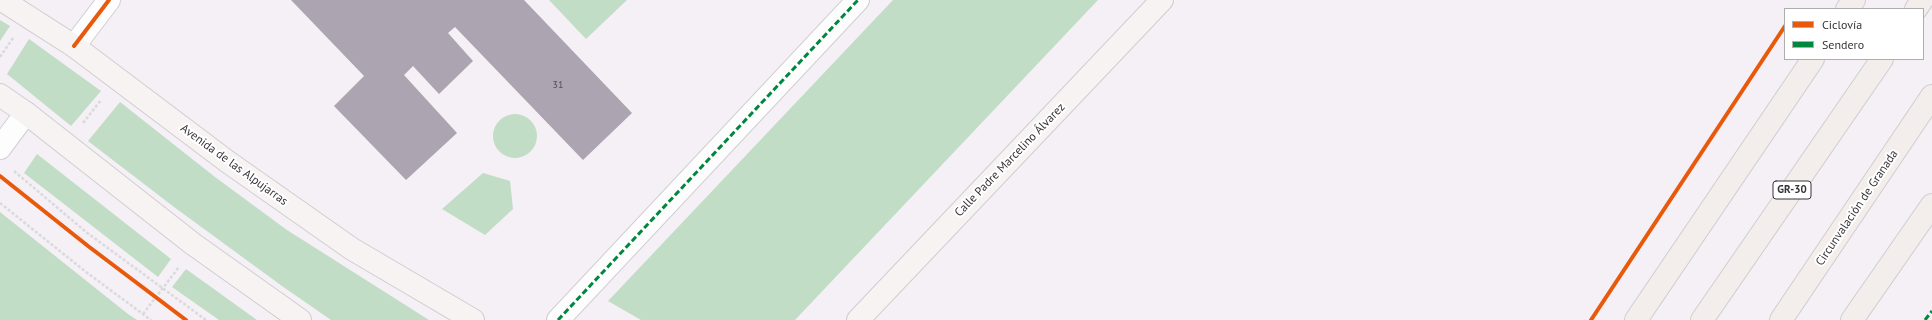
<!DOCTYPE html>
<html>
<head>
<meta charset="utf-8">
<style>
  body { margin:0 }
  #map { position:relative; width:1932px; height:320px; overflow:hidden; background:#f4f0f5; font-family:"PT Sans",sans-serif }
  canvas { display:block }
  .legend { position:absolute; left:1784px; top:8px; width:140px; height:52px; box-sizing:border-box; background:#fff; border:1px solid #afaeaf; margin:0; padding:5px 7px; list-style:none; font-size:12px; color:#373438 }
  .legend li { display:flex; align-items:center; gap:8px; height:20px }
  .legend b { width:20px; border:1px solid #afaeaf }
</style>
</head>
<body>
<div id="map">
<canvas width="1932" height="320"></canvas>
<ul class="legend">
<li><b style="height:5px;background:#e8590c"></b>Ciclovía</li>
<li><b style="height:5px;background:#00873e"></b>Sendero</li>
</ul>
</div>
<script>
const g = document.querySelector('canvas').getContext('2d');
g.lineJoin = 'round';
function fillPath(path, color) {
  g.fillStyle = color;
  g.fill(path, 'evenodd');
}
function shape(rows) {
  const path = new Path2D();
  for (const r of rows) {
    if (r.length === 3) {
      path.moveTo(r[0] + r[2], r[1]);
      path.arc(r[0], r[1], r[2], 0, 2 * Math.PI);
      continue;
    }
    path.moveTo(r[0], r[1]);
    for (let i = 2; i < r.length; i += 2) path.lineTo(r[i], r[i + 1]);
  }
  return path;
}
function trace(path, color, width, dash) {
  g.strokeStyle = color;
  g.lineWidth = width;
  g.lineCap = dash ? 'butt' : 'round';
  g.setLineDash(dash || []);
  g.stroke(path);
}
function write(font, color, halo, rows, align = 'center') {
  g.font = font + ' "PT Sans",sans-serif';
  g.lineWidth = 4;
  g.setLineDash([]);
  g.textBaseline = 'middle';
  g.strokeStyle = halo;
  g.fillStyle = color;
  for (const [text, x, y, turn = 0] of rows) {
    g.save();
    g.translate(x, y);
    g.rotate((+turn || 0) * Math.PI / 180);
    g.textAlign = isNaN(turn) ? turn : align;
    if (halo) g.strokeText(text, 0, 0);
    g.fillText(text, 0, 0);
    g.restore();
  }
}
fillPath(shape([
  [549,0,627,0,586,39],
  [893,0,1098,0,795,320,641,320,608,301],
  [0,20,10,26,0,41],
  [29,39,101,91,71,126,7,74],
  [120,102,215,177,287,230,429,320,331,320,282,286,174,207,88,141],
  [515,136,22],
  [37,154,171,259,158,277,24,173],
  [483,173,510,181,513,209,485,235,442,209],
  [0,212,128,314,137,320,0,320],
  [186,269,257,320,219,320,172,287]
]), '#c2ddc5');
fillPath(shape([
  [291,0,524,0,632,113,583,160,455,27,448,33,473,61,439,94,413,66,404,75,457,133,406,180,334,106,364,76]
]), '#aca4b0');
const minor = shape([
  [74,46,109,0],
  [0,148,26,113],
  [558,320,858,0]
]);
const major = shape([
  [2,0,74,46,228,162,352,249,473,320],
  [0,95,26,113,193,244,300,320],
  [858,320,1162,0]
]);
const highway = shape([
  [1847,9,1854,0],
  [1916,9,1922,0],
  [1636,320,1813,59],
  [1702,320,1882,59],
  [1781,320,1932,96],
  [1852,320,1932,205]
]);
trace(minor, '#d1ced2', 24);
trace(major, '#cfcdcf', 24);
trace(highway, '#cfcdcf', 24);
trace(shape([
  [0,57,13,38],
  [83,123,101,100],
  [14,171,86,232,206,320],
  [0,203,86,272,151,320],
  [143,314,179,267]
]), '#dad9db', 2.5, [3, 2]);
trace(minor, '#fdfdfe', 22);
trace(major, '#f7f3f3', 22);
trace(highway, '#f3edec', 22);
trace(shape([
  [558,320,858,0],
  [1925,320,1932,311]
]), '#00873e', 3, [6, 3]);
trace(shape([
  [74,46,109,0],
  [0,176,88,246,186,320],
  [1591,320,1785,26]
]), '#e8590c', 4);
write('10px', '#545056', null, [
  ["31",558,85]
]);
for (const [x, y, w] of [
  [1792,190,38]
]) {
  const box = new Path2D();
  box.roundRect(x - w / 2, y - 9, w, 18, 3);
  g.fillStyle = '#fff';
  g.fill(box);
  trace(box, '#373438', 1);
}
write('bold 11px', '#373438', null, [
  ["GR-30",1792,190]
]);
write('12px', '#373438', '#fff', [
  ["Calle Padre Marcelino Álvarez",1010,160,-46],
  ["Avenida de las Alpujarras",234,165,36],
  ["Circunvalación de Granada",1857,208,-56]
]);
</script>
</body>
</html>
